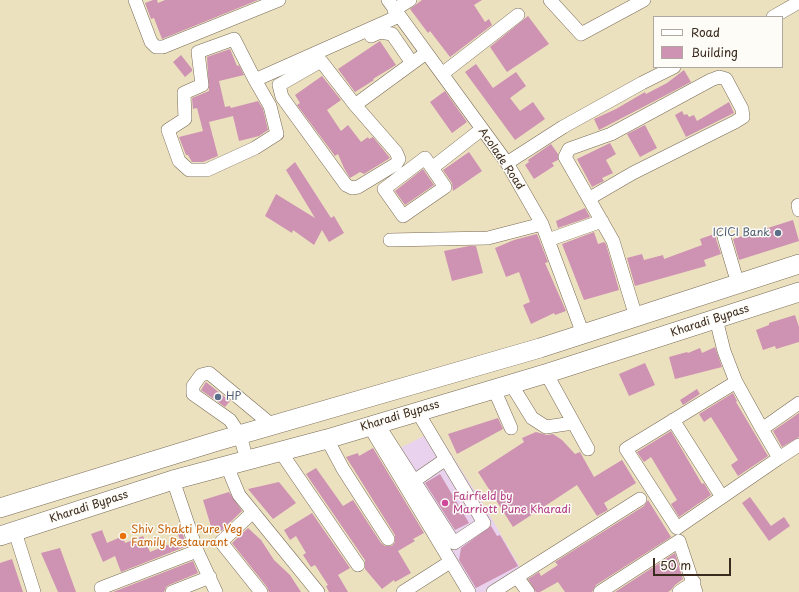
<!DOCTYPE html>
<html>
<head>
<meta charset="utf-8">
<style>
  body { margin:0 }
  #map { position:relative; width:799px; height:592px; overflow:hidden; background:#ece1bf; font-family:"Playpen Sans",sans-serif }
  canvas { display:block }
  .legend { position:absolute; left:653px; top:16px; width:130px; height:52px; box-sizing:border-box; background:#fdfcf7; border:1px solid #afa8a0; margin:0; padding:5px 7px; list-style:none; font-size:12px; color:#3b2a1e }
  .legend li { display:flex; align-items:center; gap:8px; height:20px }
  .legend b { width:20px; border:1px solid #afa8a0 }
  .scale { position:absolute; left:653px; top:558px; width:78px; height:18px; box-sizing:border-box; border:2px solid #3b2a1e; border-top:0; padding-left:5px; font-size:12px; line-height:14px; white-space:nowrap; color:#3b2a1e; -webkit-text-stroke:3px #fdfcf7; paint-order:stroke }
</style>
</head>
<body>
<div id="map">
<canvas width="799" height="592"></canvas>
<ul class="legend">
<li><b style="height:5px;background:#fff"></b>Road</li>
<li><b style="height:11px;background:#ce92b2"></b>Building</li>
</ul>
<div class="scale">50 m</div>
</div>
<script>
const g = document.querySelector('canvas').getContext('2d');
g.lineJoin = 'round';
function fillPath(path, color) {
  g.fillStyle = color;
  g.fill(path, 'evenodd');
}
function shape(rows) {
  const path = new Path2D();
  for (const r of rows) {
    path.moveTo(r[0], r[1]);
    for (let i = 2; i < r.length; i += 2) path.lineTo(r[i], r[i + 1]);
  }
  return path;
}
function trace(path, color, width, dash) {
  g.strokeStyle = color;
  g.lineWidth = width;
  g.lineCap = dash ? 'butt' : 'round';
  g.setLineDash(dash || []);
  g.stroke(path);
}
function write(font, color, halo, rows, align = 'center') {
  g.font = font + ' "Playpen Sans",sans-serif';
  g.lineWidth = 3;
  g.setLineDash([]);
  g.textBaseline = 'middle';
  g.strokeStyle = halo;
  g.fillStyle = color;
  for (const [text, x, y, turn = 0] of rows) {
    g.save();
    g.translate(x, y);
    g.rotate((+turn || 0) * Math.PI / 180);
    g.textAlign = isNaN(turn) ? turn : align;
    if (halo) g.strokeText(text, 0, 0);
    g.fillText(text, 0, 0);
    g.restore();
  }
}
fillPath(shape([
  [436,430,485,507,521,569,484,592,476,592,390,453]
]), '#e9d2ed');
fillPath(shape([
  [153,0,157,0,158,3,165,0,258,0,162,39,154,18,151,19,145,3],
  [422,0,482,0,474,5,485,22,489,19,492,25,450,57,430,31,428,33,410,9],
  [528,16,549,44,507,72,490,47],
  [380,41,396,65,373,79,374,80,355,92,338,69],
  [230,49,237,66,239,65,244,75,219,81,225,107,230,106,231,108,258,101,263,109,268,130,259,136,239,141,233,116,209,122,218,156,203,162,192,162,188,155,186,155,179,137,203,131,197,108,193,109,192,98,209,91,207,57],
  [181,55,192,69,192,71,185,77,173,62],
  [476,64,493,88,516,72,526,86,510,98,520,111,533,102,545,119,515,140,465,72],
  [684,70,691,82,599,130,594,119,616,109,645,92,646,94,667,83],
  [322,76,341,100,327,110,341,131,348,125,361,142,368,137,369,139,373,137,390,158,364,174,360,172,350,178,344,168,338,154,335,156,297,105,300,103,295,95],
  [445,91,467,122,452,133,430,102],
  [729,102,734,113,686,137,675,115,682,111,684,115,687,114,689,117,694,115,697,121],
  [645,125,657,148,640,157,627,134],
  [610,143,616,154,606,160,613,173,602,178,604,181,592,187,577,159],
  [551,144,558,154,558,160,552,163,554,166,534,179,525,165,529,162,528,160],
  [469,152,482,171,453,191,452,183,443,170],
  [295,162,331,218,334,216,344,233,329,242,322,230,314,245,293,230,292,233,265,216,276,194,315,218,286,170],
  [423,169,434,185,405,205,395,191],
  [585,208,590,217,558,228,556,221],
  [793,220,799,241,739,260,733,239],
  [594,232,598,244,604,242,606,244,619,290,584,300,562,244],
  [717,233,716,239,721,254,704,260,706,266,635,286,627,258,642,254,644,260,663,255,664,259,702,245,700,239],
  [537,234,548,262,545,263,566,311,555,315,554,313,531,324,523,305,530,302,519,272,506,277,495,248,514,240],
  [469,246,476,246,483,273,452,281,444,251],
  [795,315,799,327,799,342,776,349,775,346,763,350,756,330,769,325,769,323],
  [715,347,722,367,675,379,669,357,687,352,688,353,700,348,702,353],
  [645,363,655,385,629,396,619,374],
  [206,382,230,401,225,407,201,390],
  [697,389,700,394,683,405,680,400],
  [733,393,737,401,736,402,768,456,738,476,731,465,738,460,711,417,704,422,699,414],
  [799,413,799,437,782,447,773,431],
  [498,418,503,429,457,454,448,434],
  [671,431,702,484,704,483,711,495,679,517,671,504,677,500,651,457,644,462,637,452],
  [536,432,547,435,553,434,562,440,575,454,580,452,594,477,622,460,636,483,604,503,608,510,597,516,577,485,513,527,478,472,524,442,522,438],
  [373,448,424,533,413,539,415,541,398,551,411,573,395,582,394,580,382,589,365,569,365,560,306,474,316,468,343,506,353,500,381,543,385,546,392,546,395,542,395,535,346,457,358,453,359,456],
  [440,474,469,523,455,530,425,483],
  [279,482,296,503,273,519,248,489],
  [229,492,242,511,219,533,217,531,213,533,203,500],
  [750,497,771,526,784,517,790,526,769,541,742,503],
  [648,500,671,537,596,585,592,592,565,592,558,582,540,592,536,592,528,579,539,572,541,576,558,565,555,562,644,506],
  [312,513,350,568,338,575,348,592,329,592,326,586,328,585,315,565,311,567,303,555,306,553,296,536,290,540,284,530],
  [491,526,497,536,500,535,518,566,476,588,459,560,461,548],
  [248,528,261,540,274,560,290,575,301,592,269,592,267,587,232,543],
  [102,530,107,543,123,536,125,543,143,536,150,552,180,540,178,534,182,532,187,546,121,572,115,556,103,562,91,534],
  [60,548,76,592,58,592,41,553],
  [675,553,683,579,675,585,671,590,668,592,615,592],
  [12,559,23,592,0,592,0,563],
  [193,561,198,573,169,585,166,587,164,592,113,592]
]), '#ce92b2');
const minor = shape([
  [135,0,151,42,156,47,163,47,279,0],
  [388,0,507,163,542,224,583,334],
  [550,0,581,34,644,0],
  [394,10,410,0],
  [773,17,799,2],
  [371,36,380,32,392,34,412,63],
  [442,74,518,15],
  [255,80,234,39,198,52,202,85,184,93,185,119,168,130,179,161,189,170,207,170,255,148,277,134,270,106,255,80,399,16],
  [355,105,396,152,399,159,396,164,358,187,352,188,346,185,282,97,279,85,321,61,355,105,426,53],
  [507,163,563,127,642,83,674,67],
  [432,168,445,187,403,216,384,189,425,158,432,168,482,129],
  [590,198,633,173,735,122,743,117,742,109,726,79,719,77,711,80,611,134,569,149,565,157,613,241,636,317],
  [798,205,799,210],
  [724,237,738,284],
  [390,240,488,238,542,224],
  [548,240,602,221],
  [716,319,724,351,736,382,762,429,799,403],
  [546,373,588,449],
  [736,382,626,449,677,528,779,458,762,429],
  [511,384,532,418,546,427,573,423],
  [494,389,511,428],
  [673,420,722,497],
  [377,423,454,543,484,523,417,411],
  [374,434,469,592],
  [327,439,343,469,388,539],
  [280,451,358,565],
  [779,458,799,445],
  [247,461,240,435,230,420,193,394,193,386,201,375,209,373,273,426],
  [227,466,239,495,318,592],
  [173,480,197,551,216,592],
  [414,481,446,459],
  [253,512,221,542,261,592],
  [15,532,34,592],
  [517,577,528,592],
  [101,588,197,551],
  [172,592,210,577],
  [403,592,450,562],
  [493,592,640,499],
  [600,592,679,541,696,592],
  [679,592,694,582]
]);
const highway = shape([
  [0,508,218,441,540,348,799,264],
  [0,536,173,480,327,439,548,373,799,292]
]);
trace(minor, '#796a56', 14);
trace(highway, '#796a56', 20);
trace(minor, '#fff', 13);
trace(highway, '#fff', 19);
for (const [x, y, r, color] of [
  [778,233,4,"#5c6f8a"],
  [218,397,4,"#5c6f8a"],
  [445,503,4,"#d1479c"],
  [123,536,4,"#e8710a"]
]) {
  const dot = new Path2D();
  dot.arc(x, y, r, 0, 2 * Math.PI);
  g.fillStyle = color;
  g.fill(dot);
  trace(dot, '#fdfcf7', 1.5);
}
write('11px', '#3b2a1e', '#fdfcf7', [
  ["Acolade Road",501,159,56],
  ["Kharadi Bypass",710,321,-18],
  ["Kharadi Bypass",400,416,-17],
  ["Kharadi Bypass",89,507,-18]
]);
write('11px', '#4e5e75', '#fdfcf7', [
  ["ICICI Bank",770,233],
  ["HP",226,397,"left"]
], 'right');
write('11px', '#b23c85', '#fdfcf7', [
  ["Fairfield by",453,497],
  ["Marriott Pune Kharadi",453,510]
], 'left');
write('11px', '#c56008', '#fdfcf7', [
  ["Shiv Shakti Pure Veg",131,530],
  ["Family Restaurant",131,543]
], 'left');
</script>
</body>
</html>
